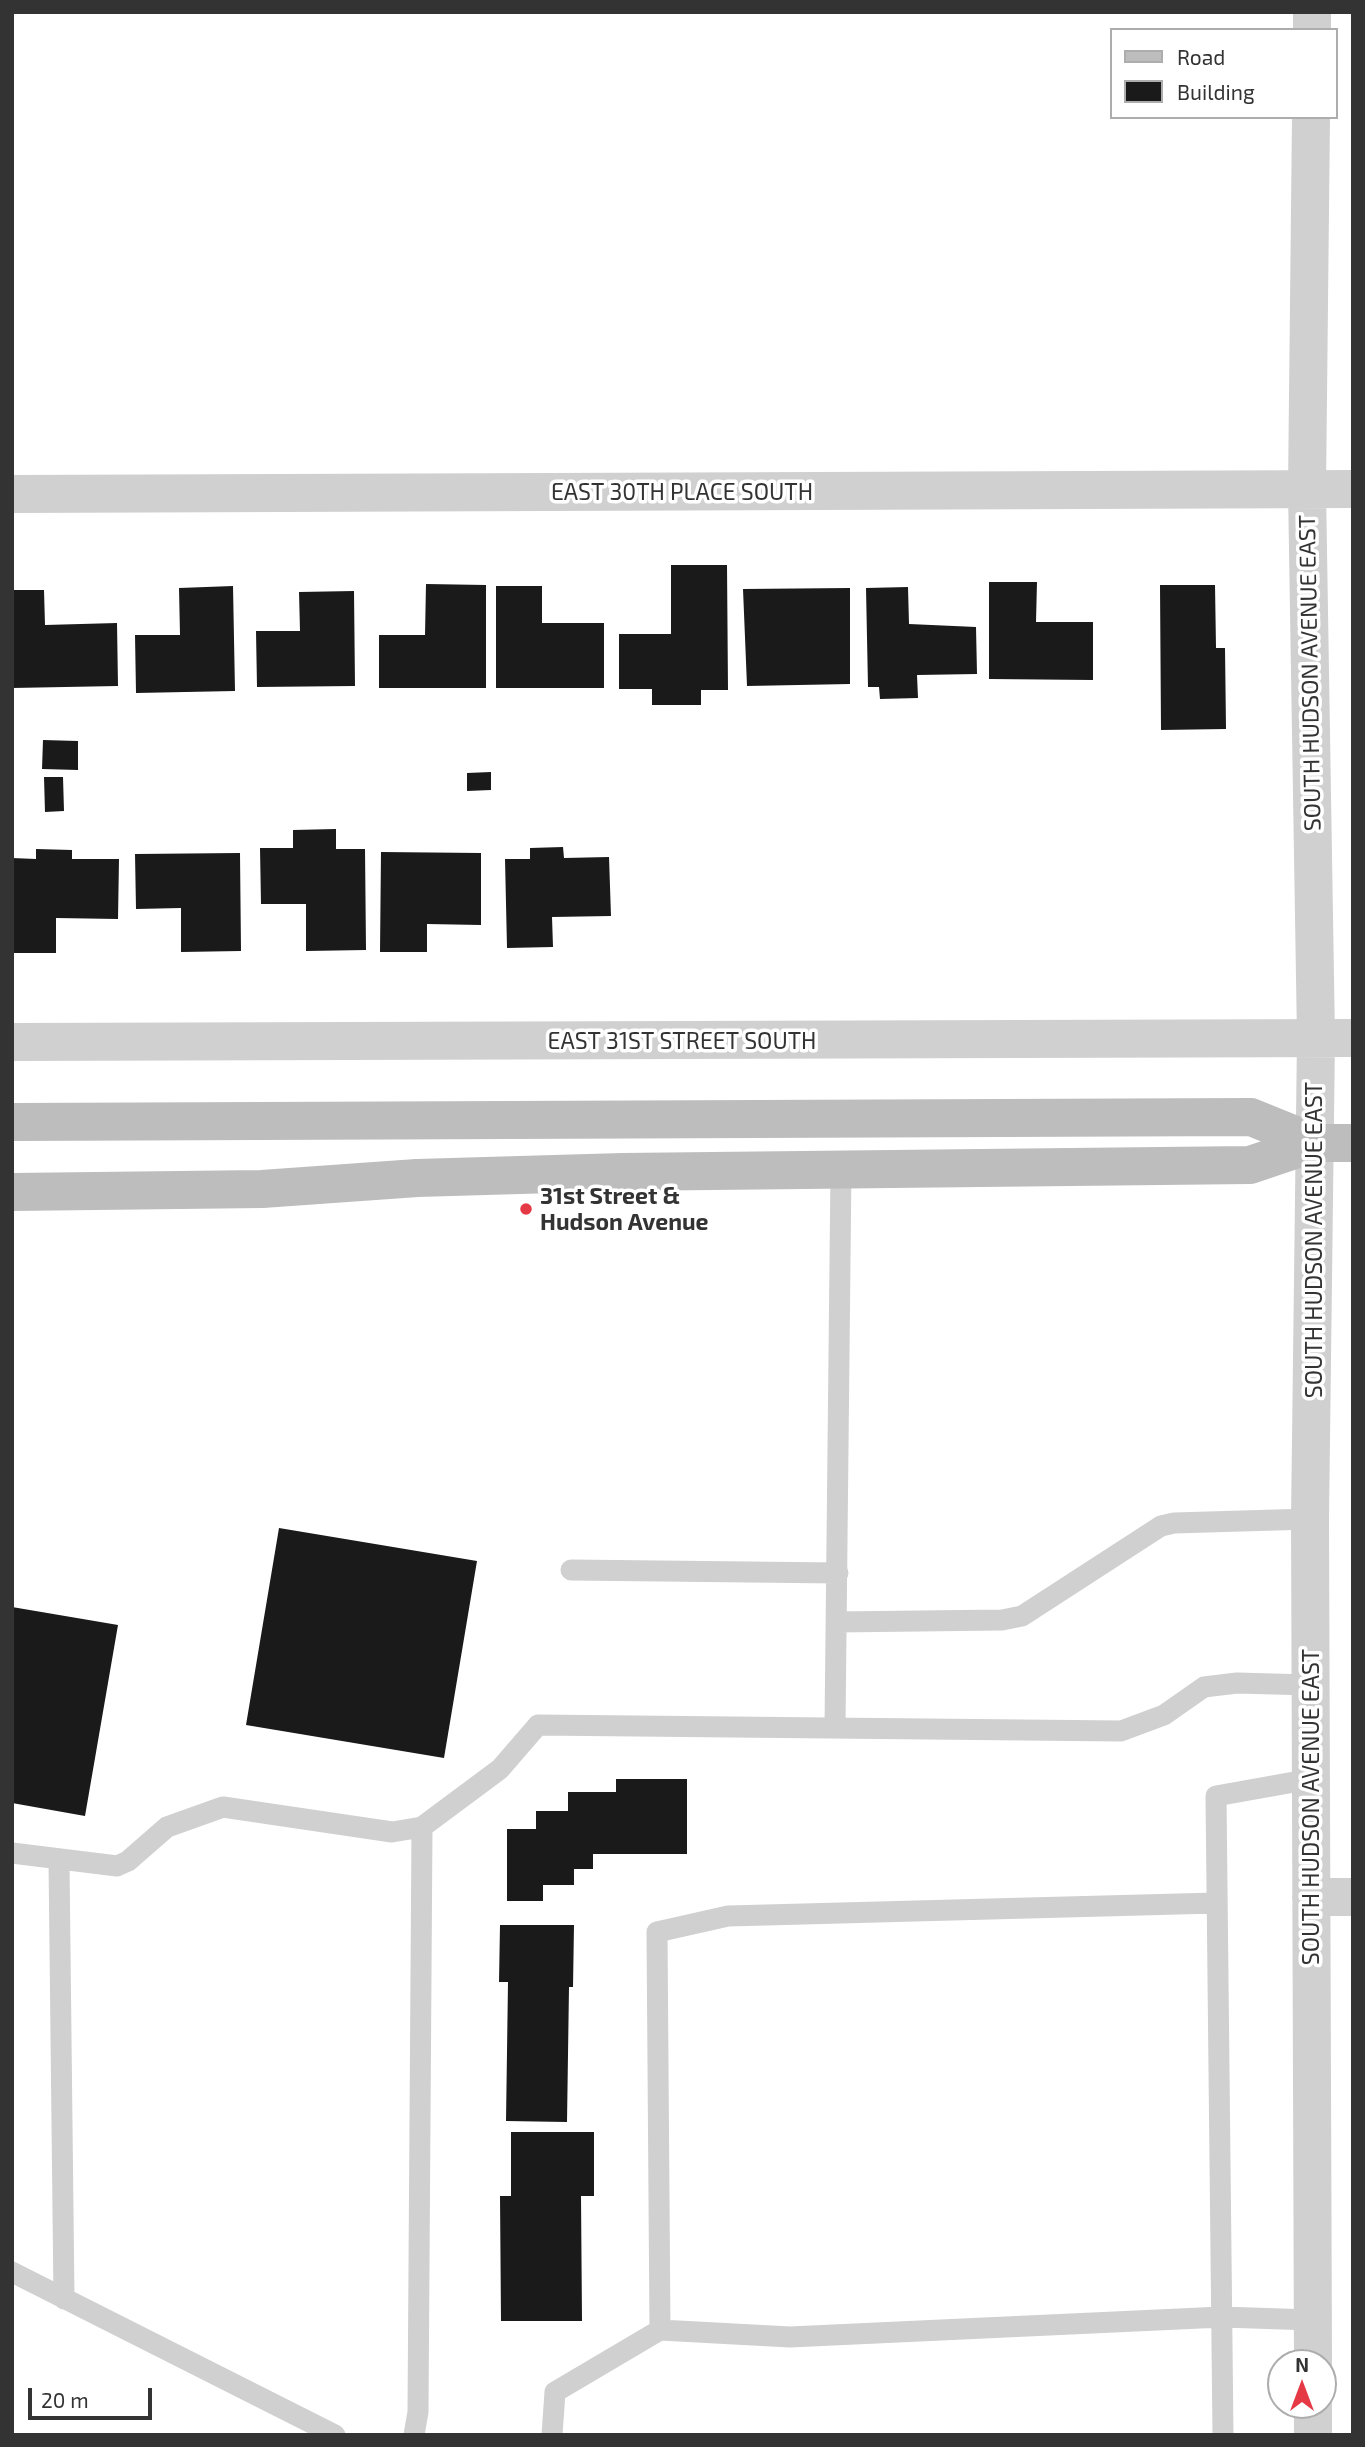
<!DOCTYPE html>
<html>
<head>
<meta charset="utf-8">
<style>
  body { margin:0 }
  #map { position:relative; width:1365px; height:2447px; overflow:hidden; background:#fff; font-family:"Exo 2",sans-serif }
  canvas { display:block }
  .frame { position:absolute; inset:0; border:14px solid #333; pointer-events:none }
  .legend { position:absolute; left:1110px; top:28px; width:228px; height:91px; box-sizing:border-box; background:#fff; border:2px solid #adadad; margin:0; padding:9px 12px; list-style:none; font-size:21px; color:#333 }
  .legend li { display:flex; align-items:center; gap:14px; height:35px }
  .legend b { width:35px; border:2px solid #adadad }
  .north { position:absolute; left:1267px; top:2349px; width:70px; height:70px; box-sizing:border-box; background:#fff; border:2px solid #adadad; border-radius:50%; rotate:0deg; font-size:19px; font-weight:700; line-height:28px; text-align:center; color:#333 }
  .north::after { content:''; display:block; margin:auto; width:24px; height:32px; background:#e63946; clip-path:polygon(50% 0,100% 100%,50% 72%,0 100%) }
  .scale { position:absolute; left:28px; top:2388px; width:124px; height:32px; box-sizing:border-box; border:4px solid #333; border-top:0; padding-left:9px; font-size:21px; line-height:24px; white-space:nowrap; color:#333; -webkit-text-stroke:5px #fff; paint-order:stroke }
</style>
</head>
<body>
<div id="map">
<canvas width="1365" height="2447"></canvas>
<div class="frame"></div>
<ul class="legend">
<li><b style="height:9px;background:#bdbdbd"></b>Road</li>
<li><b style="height:19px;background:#1a1a1a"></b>Building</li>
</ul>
<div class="north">N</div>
<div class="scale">20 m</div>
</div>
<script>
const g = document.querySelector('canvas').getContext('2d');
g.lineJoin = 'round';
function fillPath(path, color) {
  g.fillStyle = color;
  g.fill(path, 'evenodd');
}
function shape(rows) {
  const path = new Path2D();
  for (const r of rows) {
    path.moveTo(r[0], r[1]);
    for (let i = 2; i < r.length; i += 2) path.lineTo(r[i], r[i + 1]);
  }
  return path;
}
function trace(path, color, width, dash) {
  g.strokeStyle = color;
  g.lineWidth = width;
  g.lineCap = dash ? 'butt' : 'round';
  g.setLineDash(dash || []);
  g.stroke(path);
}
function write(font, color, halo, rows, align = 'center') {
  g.font = font + ' "Exo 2",sans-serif';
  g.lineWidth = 7;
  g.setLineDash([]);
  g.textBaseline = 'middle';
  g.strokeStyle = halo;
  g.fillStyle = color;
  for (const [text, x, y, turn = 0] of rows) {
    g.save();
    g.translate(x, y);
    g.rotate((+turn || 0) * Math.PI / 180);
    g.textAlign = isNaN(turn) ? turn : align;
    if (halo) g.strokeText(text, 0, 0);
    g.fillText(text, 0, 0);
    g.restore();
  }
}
fillPath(shape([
  [671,565,727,565,728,690,701,690,701,705,652,705,652,689,619,689,619,634,671,634],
  [989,582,1037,582,1036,622,1093,622,1093,680,989,679],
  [426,584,486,585,486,688,379,688,379,635,425,635],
  [1160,585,1215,585,1216,648,1225,648,1226,729,1161,730],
  [233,586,235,691,136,693,135,635,180,635,179,588],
  [496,586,542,586,542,623,604,623,604,688,496,688],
  [908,587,909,624,976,627,977,674,917,675,918,698,880,699,879,687,868,687,866,588],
  [850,588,850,684,747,686,743,589],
  [12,590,44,590,45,625,117,623,118,686,12,688],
  [354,591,355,686,257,687,256,631,300,631,299,592],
  [43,740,78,741,78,770,42,769],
  [491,772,491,790,467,791,467,773],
  [44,777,63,777,64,811,45,812],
  [336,829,336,849,365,849,366,950,306,951,306,904,261,904,260,848,293,848,293,830],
  [563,847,564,858,609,857,611,916,552,917,553,947,507,948,505,859,530,859,530,848],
  [36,849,72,850,72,859,119,859,118,919,56,918,56,953,12,953,12,858,36,859],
  [381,852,481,853,481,925,427,924,427,952,380,952],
  [240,853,241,951,181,952,181,908,136,909,135,854],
  [279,1528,477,1561,444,1758,246,1725],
  [12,1607,118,1625,85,1816,12,1803],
  [616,1779,687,1779,687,1854,593,1854,593,1869,574,1869,574,1885,543,1885,543,1901,507,1901,507,1829,536,1829,536,1811,568,1811,568,1792,616,1792],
  [500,1925,574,1925,573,1987,569,1987,567,2122,506,2121,508,1982,499,1982],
  [511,2132,594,2132,594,2196,581,2196,582,2321,501,2321,500,2196,511,2196]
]), '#1a1a1a');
trace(shape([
  [571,1570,838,1573],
  [837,1622,1002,1620,1022,1616,1161,1526,1174,1523,1310,1519],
  [835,1727,841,1168],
  [12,1853,117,1866,128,1861,167,1827,223,1807,392,1832,422,1827,500,1769,538,1725,1121,1731,1164,1715,1204,1687,1237,1683,1310,1685],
  [59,1861,64,2299],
  [12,2272,335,2435],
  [660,2330,790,2337,1222,2317,1312,2320],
  [414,2435,418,2412,422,1827],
  [552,2435,555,2392,660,2330,657,1932,728,1916,1216,1903],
  [1223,2435,1216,1796,1311,1779]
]), '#d0d0d0', 21);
trace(shape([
  [1312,30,1312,12],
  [1311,117,1307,489,1316,1038,1310,1519,1313,2363],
  [12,494,1353,489],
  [12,1042,1353,1038],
  [1311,1897,1353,1897],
  [1313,2405,1313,2435]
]), '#d0d0d0', 38);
trace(shape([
  [12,1122,1251,1117,1315,1143],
  [12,1192,262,1189,417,1178,623,1172,1250,1165,1315,1143,1353,1143]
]), '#bdbdbd', 38);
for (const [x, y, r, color] of [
  [526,1209,7,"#e63946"]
]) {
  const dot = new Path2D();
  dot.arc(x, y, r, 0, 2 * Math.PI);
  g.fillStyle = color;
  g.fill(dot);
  trace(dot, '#fff', 2.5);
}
write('23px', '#333', '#fff', [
  ["EAST 30TH PLACE SOUTH",682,492],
  ["SOUTH HUDSON AVENUE EAST",1310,673,-91],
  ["EAST 31ST STREET SOUTH",682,1041],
  ["SOUTH HUDSON AVENUE EAST",1314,1240,-90],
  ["SOUTH HUDSON AVENUE EAST",1311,1807,-90]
]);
write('bold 23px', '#333', '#fff', [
  ["31st Street &",540,1196],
  ["Hudson Avenue",540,1222]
], 'left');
</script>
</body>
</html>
